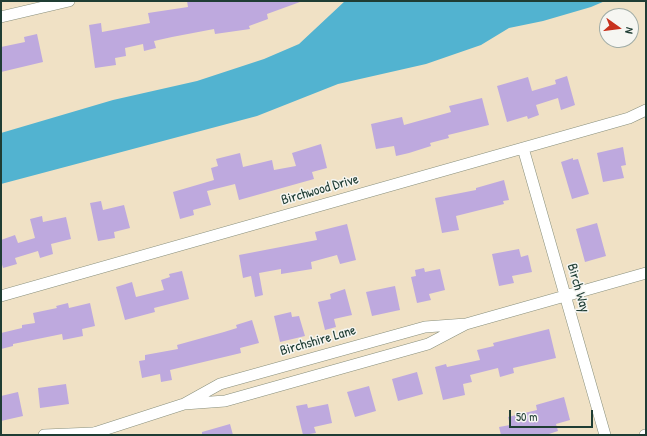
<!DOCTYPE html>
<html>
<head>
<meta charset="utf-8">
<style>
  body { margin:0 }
  #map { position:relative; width:647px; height:436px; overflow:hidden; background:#f0e1c5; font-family:"Patrick Hand",sans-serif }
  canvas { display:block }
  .frame { position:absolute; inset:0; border:2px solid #1f3d34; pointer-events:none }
  .north { position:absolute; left:599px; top:8px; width:40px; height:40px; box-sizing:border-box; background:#f6f6f2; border:1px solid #a0aca6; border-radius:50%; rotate:104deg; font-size:11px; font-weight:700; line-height:16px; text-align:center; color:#1f3d34 }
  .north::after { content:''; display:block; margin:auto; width:14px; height:18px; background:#c8321e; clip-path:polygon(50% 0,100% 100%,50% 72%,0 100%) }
  .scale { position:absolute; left:509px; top:410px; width:84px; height:18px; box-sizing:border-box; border:2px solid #1f3d34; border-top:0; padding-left:5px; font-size:12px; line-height:14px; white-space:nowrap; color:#1f3d34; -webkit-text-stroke:3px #f6f6f2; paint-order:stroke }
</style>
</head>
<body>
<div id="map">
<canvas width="647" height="436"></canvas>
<div class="frame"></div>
<div class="north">N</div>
<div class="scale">50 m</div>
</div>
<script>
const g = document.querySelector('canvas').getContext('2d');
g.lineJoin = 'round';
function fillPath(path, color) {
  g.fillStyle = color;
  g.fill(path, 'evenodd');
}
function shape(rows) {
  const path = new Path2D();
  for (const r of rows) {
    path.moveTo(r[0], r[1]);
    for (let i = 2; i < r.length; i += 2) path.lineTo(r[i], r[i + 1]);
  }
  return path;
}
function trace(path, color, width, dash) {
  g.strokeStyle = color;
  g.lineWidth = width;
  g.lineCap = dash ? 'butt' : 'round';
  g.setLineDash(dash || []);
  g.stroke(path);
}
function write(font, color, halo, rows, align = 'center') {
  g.font = font + ' "Patrick Hand",sans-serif';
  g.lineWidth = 3;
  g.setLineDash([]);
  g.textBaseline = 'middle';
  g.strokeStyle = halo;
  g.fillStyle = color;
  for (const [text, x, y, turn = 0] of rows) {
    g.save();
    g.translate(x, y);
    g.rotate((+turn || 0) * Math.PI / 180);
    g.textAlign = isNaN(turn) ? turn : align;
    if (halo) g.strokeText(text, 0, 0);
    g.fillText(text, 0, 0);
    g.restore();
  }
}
fillPath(shape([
  [345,1,605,1,591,7,543,21,509,28,481,45,426,64,338,84,257,116,1,184,1,133,113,100,197,81,264,59,299,44]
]), '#52b3d0');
fillPath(shape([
  [187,1,300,2,267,14,268,19,249,26,250,29,215,34,214,29,172,37,154,41,156,48,144,51,143,44,125,48,126,56,115,58,116,65,95,68,89,25,101,23,102,32,150,23,148,13,188,7],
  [37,34,43,62,1,72,1,47,25,42,24,37],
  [567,76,575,105,561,110,558,98,536,105,539,115,528,119,527,116,507,122,497,86,528,77,532,91,556,84,555,80],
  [482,98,489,125,448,135,449,138,430,143,431,146,409,153,396,156,394,146,376,149,371,124,402,117,404,125,451,112,449,106],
  [321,144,327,168,312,172,314,179,239,200,235,184,207,191,211,205,193,210,194,215,180,219,173,192,214,180,211,168,218,166,216,159,240,153,243,167,272,160,274,170,296,166,292,153],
  [623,147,626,165,621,166,624,178,603,182,597,153],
  [573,158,573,160,578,159,589,194,572,199,561,162],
  [504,180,509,200,503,201,504,204,456,216,459,230,442,233,435,198,476,190,476,188],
  [101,201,103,210,124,205,130,228,114,232,115,238,98,241,90,203],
  [42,216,43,222,66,217,71,239,51,244,53,254,40,258,38,251,15,258,17,264,3,268,1,261,1,240,15,235,18,243,35,238,30,219],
  [597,223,606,256,585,262,576,229],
  [347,224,356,260,340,264,337,255,311,262,312,269,281,274,281,269,259,273,263,295,255,297,251,276,243,278,239,255,317,240,315,232],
  [519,249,521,257,528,255,532,272,512,276,514,283,499,286,492,254],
  [424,268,425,272,440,269,445,290,429,294,431,300,417,303,411,277,416,276,415,270],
  [182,271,189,299,154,308,155,312,125,320,116,287,132,282,136,297,164,290,161,280,170,277,169,274],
  [395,286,400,310,372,316,366,292],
  [345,289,352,315,334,319,336,327,325,330,318,302,331,299,330,294],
  [68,303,69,308,90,303,95,326,82,329,83,336,63,340,62,334,13,344,13,346,1,349,1,333,22,328,22,325,35,323,33,313,57,308,56,306],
  [291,312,292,317,299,316,305,336,280,342,274,316],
  [252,320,259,343,240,348,241,353,170,370,172,380,161,382,160,374,142,378,139,361,145,360,145,355,178,349,177,345,224,332,237,328,236,325],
  [549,329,556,358,513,368,514,373,500,377,498,368,470,375,472,382,463,384,465,395,443,400,435,367,446,364,447,367,480,360,477,350,494,346,493,343],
  [417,372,423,394,398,401,392,379],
  [66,384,69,404,40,408,38,388],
  [369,386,376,411,355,417,347,392],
  [18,392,23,416,1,421,1,396],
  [564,397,570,420,556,424,558,431,546,435,501,435,499,427,510,425,508,417,537,410,536,405],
  [307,404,308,408,328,404,332,423,314,427,316,433,303,435,296,406],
  [230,424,233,435,202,435,202,432]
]), '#bea9de');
const minor = shape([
  [1,17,69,1],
  [523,148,605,435],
  [1,296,629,118,646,110],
  [466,324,646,273],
  [44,435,93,433],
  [88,435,184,404,220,384,425,327,466,324,428,344,225,401,184,404],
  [645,435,646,435]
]);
trace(minor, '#888f7c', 12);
trace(minor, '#fff', 11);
write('14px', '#1f3d34', '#f6f6f2', [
  ["Birchwood Drive",320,190,-16],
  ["Birch Way",578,288,74],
  ["Birchshire Lane",318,341,-16]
]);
</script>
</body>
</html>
